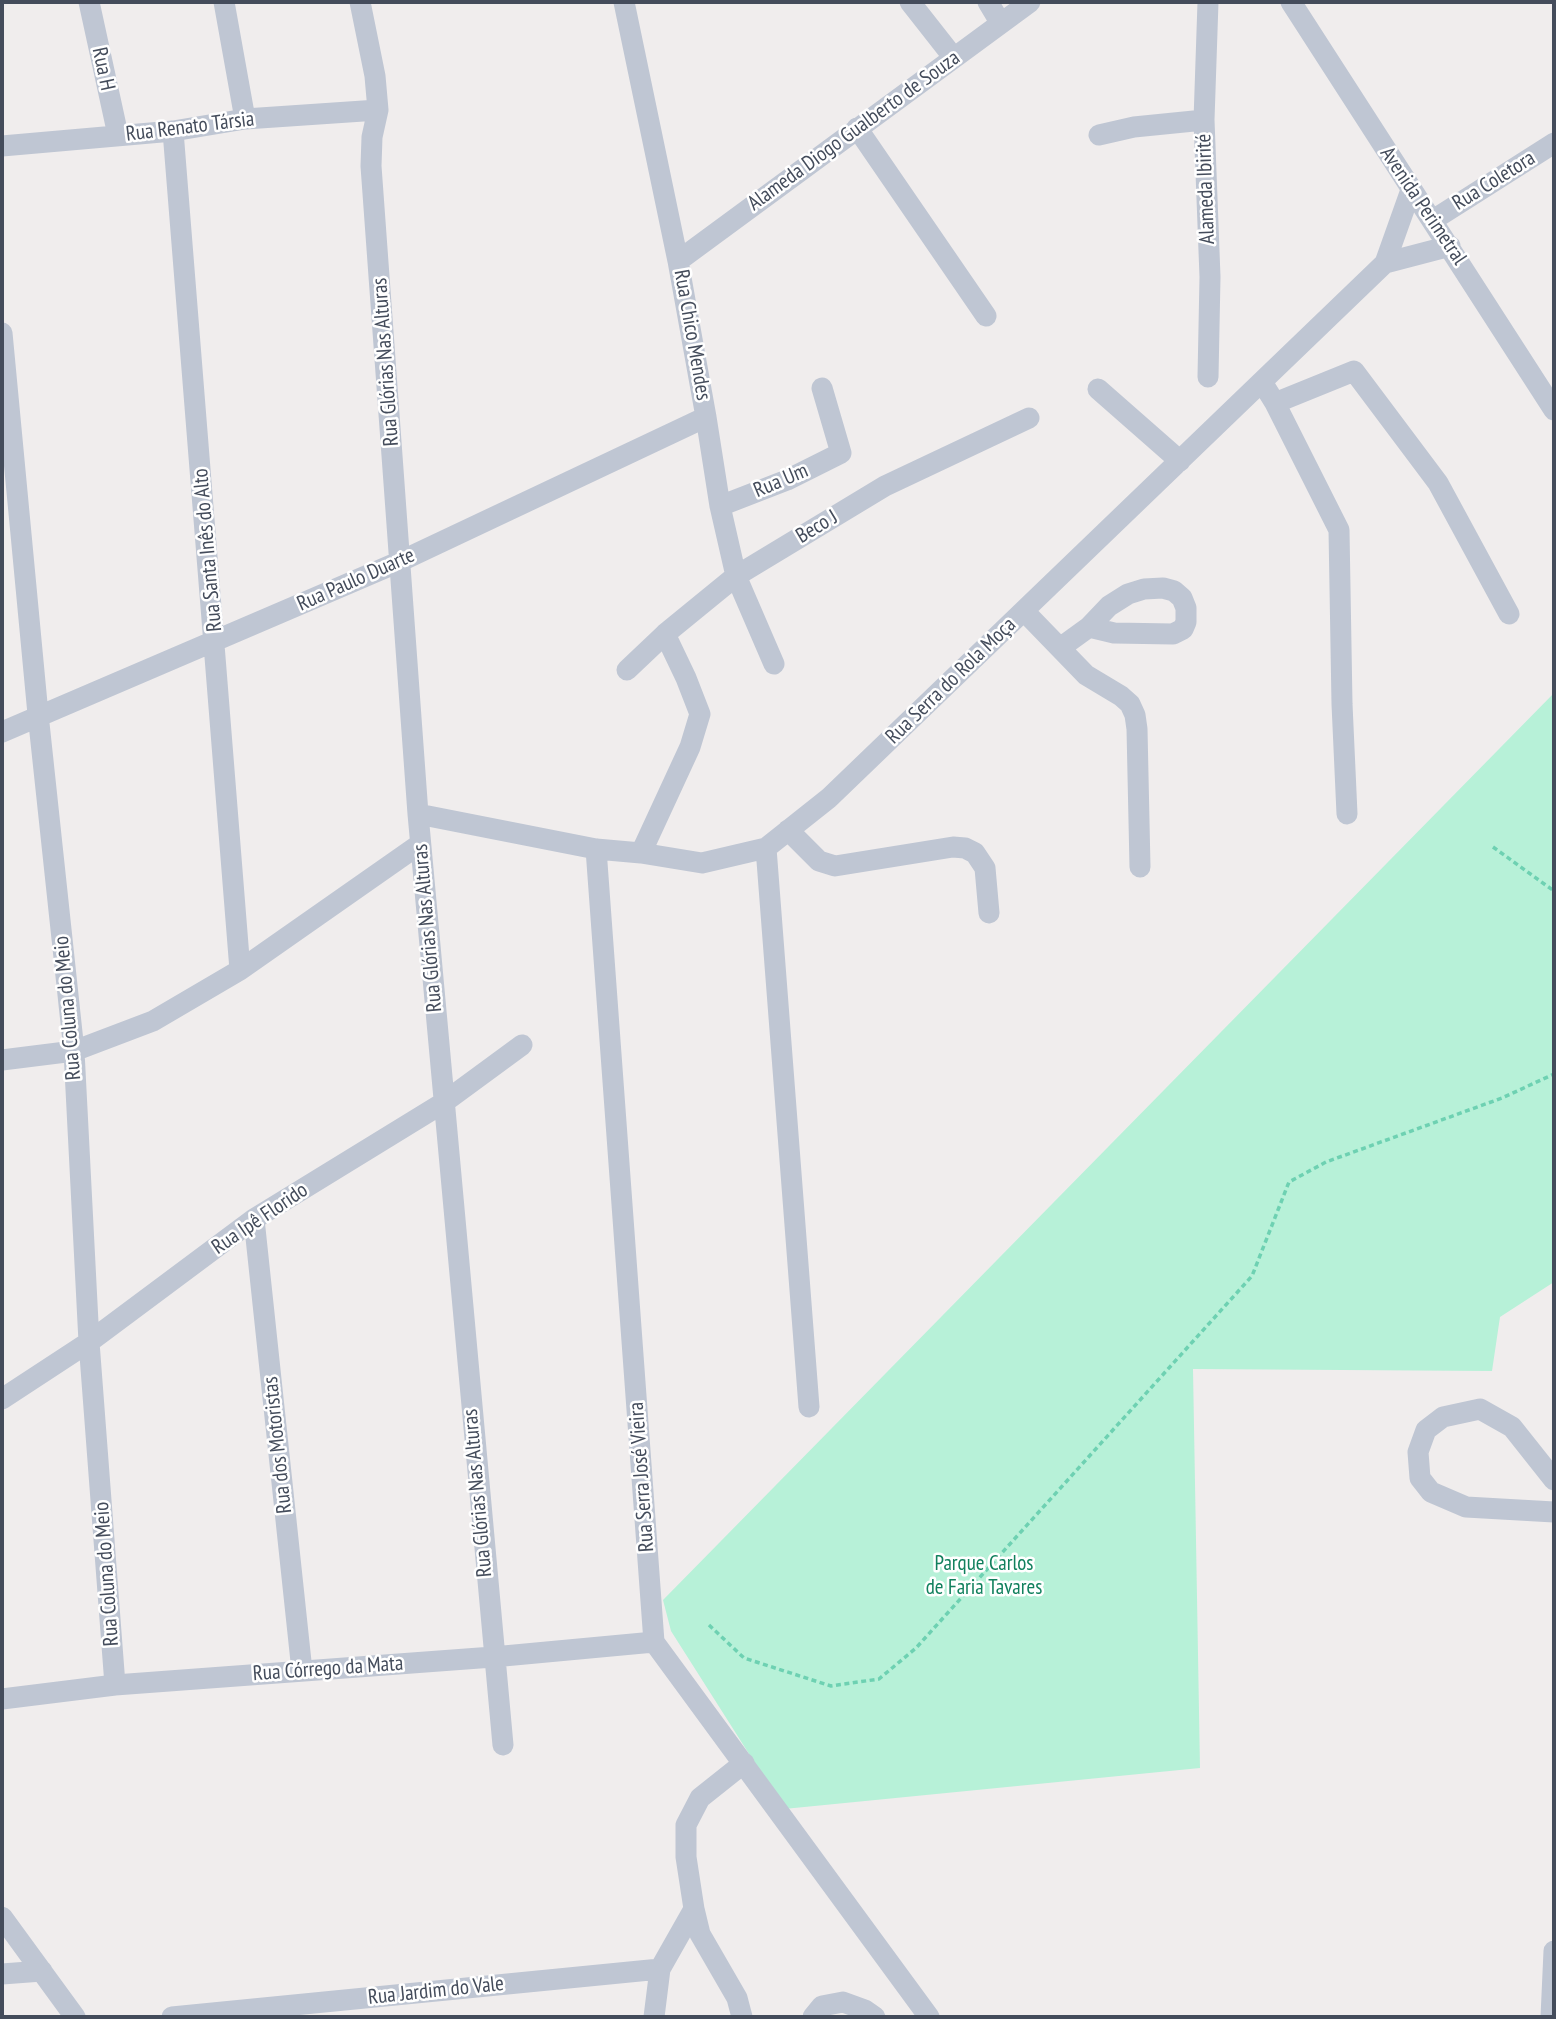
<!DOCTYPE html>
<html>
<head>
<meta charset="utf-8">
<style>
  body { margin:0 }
  #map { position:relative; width:1556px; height:2019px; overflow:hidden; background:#f0eded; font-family:"PT Sans Narrow",sans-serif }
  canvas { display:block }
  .frame { position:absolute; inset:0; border:4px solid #444c5b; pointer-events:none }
</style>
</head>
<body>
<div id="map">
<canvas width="1556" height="2019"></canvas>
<div class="frame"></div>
</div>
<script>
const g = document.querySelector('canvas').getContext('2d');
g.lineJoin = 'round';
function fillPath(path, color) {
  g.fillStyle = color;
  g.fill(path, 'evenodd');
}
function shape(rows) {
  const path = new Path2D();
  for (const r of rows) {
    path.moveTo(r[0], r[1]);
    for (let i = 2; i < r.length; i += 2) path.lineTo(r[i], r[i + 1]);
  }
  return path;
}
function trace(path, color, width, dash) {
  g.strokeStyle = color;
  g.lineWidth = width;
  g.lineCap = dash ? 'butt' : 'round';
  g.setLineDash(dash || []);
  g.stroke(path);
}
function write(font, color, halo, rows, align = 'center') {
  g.font = font + ' "PT Sans Narrow",sans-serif';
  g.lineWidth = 5;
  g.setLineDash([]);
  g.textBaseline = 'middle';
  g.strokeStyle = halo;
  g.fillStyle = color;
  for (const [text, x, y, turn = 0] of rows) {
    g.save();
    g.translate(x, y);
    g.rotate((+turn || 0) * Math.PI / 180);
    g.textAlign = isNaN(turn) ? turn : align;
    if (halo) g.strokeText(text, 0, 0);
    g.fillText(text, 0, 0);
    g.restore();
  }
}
fillPath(shape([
  [1554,693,1554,1282,1500,1317,1492,1371,1193,1369,1200,1768,784,1809,671,1631,663,1600]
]), '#b7f1d8');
trace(shape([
  [1493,847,1554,891],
  [709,1625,744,1658,831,1686,879,1679,916,1648,1252,1276,1289,1182,1326,1162,1502,1098,1554,1074]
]), '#6ed1b2', 3.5, [5, 3.5]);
trace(shape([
  [89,2,118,135],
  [224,2,245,119],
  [360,2,375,76,378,110,372,137,371,166,418,814,503,1745],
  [624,2,678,261,706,417,720,506,736,576,774,664],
  [910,2,954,58],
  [988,2,1000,22],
  [1291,2,1554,410],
  [857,128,986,316],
  [173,131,240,970],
  [1099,135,1134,127,1204,120],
  [2,146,173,131,245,119,378,110],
  [1433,220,1554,143],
  [678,261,1030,2],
  [1385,263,1450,246],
  [2,333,38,714,74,1051,89,1342,115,1685],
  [1208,377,1210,277,1204,120,1208,2],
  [1262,382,1275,403,1339,530,1342,704,1347,814],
  [1098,389,1180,461],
  [1275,403,1354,371,1438,483,1509,614],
  [720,506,787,480,841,453,822,388],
  [1024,611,1086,675,1121,696,1130,704,1135,715,1137,729,1140,867],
  [1060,648,1089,627,1109,606,1128,594,1144,589,1163,588,1174,591,1182,598,1186,608,1186,622,1183,629,1173,634,1114,633,1089,627],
  [627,670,665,634,736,576,885,486,1029,418],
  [2,732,401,561,706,417],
  [418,814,596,849,641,853,702,863,766,848,829,798,1385,263,1411,190],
  [788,830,819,861,835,866,953,847,965,848,975,853,985,868,989,913],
  [766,848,809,1407],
  [596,849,654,1642,929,2017],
  [641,853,690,747,700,714,686,678,665,634],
  [2,1060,74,1051,153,1021,240,970,420,844],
  [254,1219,302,1671],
  [2,1399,89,1342,254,1219,443,1103,522,1045],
  [1554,1480,1512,1427,1480,1409,1443,1417,1426,1430,1418,1452,1420,1478,1431,1492,1466,1507,1554,1512],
  [2,1699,115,1685,493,1657,654,1642],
  [2,1917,75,2017],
  [2,1974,42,1971],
  [172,2017,660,1969],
  [654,2017,660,1969,694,1909],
  [742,2017,737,1998,700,1934,694,1909,686,1857,686,1825,700,1798,744,1763],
  [813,2017,822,2006,843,2002,865,2010,875,2017],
  [1551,2017,1554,1951]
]), '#bfc6d3', 21);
write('21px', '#444c5b', '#fff', [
  ["Rua H",103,69,78],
  ["Rua Renato Társia",190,127,-7],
  ["Alameda Diogo Gualberto de Souza",854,131,-36],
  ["Rua Coletora",1494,181,-32],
  ["Alameda Ibirité",1206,189,-92],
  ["Avenida Perimetral",1423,206,56],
  ["Rua Chico Mendes",692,335,80],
  ["Rua Glórias Nas Alturas",386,362,-94],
  ["Rua Um",781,481,-23],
  ["Beco J",817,527,-31],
  ["Rua Santa Inês do Alto",208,550,-95],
  ["Rua Paulo Duarte",356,580,-24],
  ["Rua Serra do Rola Moça",951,681,-44],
  ["Rua Glórias Nas Alturas",428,928,-95],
  ["Rua Coluna do Meio",68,1008,-95],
  ["Rua Ipê Florido",260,1219,-34],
  ["Rua dos Motoristas",278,1445,-96],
  ["Rua Serra José Vieira",642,1477,-94],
  ["Rua Glórias Nas Alturas",478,1493,-95],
  ["Rua Coluna do Meio",107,1574,-94],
  ["Rua Córrego da Mata",328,1669,-4],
  ["Rua Jardim do Vale",436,1991,-6]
]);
write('21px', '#11805d', '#fff', [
  ["Parque Carlos",984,1564],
  ["de Faria Tavares",984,1588]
]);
</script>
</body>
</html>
